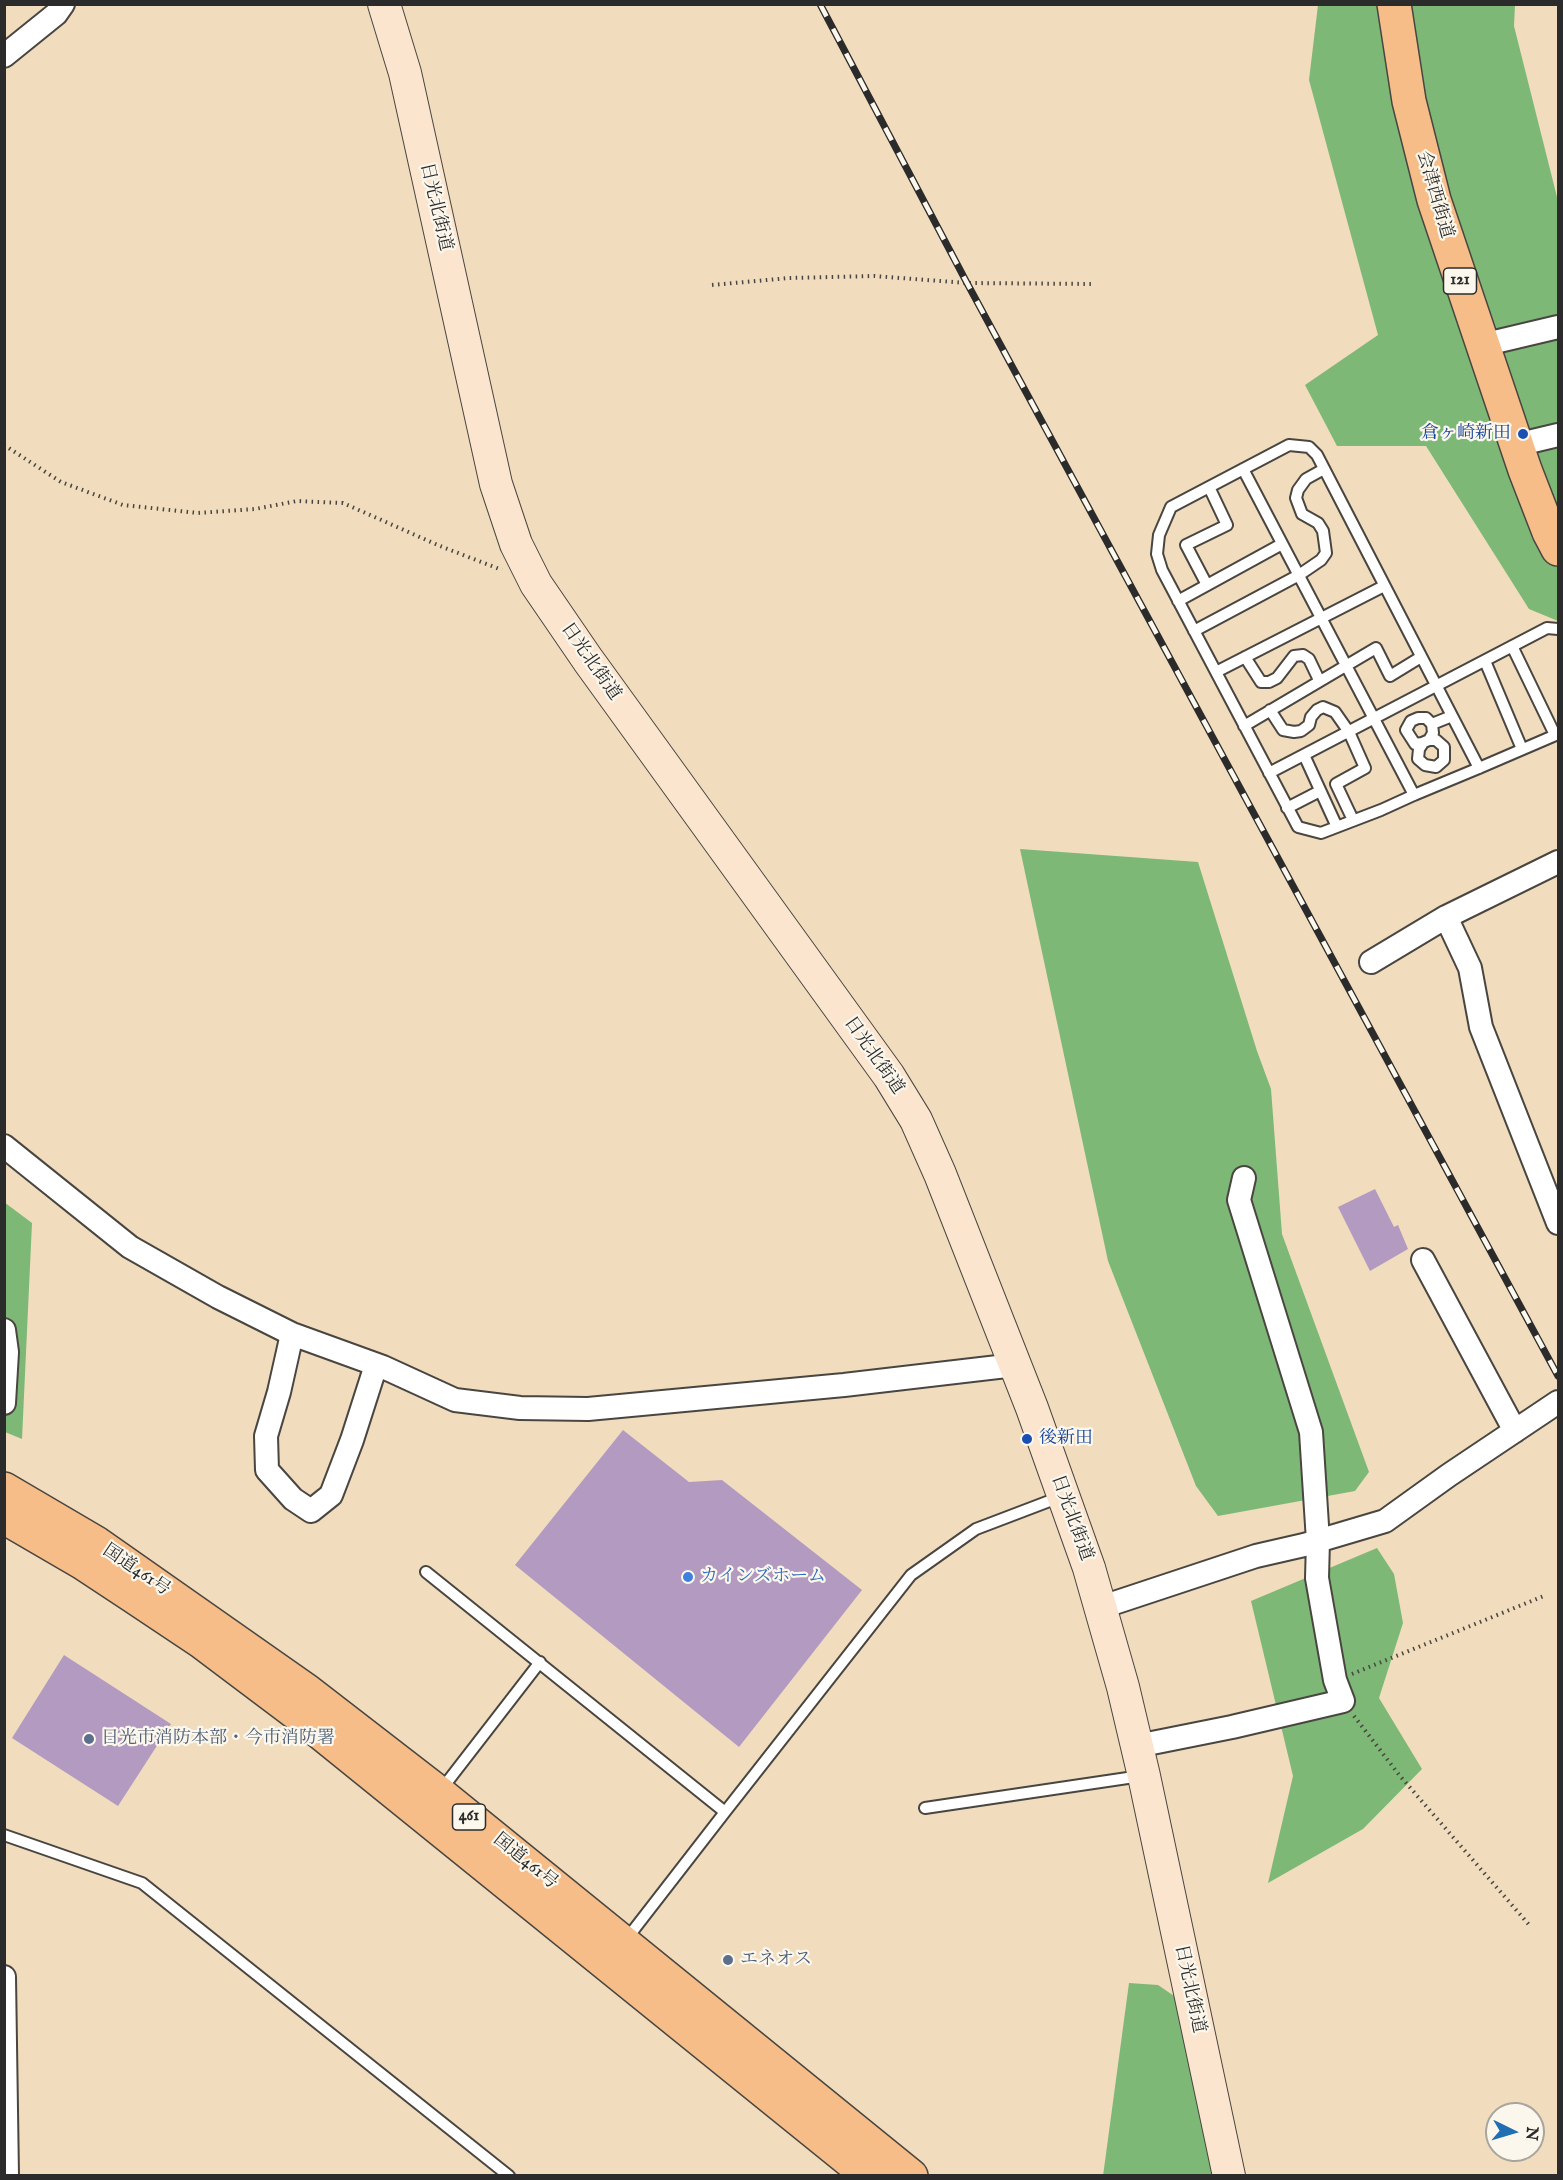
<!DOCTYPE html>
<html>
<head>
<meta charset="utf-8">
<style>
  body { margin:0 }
  #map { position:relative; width:1563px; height:2180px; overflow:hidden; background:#f1ddbd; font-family:"IM FELL English",serif }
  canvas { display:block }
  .frame { position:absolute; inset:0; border:6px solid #2b2b2b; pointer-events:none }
  .north { position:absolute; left:1485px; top:2102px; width:60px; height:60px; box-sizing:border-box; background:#fbf7ec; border:2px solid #a8a59f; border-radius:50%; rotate:95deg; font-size:16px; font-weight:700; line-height:24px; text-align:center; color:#2b2b2b }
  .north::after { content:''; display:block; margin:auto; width:21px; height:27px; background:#1f6fb2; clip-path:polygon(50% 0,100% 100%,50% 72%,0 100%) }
</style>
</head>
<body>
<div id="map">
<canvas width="1563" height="2180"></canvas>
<div class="frame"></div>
<div class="north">N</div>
</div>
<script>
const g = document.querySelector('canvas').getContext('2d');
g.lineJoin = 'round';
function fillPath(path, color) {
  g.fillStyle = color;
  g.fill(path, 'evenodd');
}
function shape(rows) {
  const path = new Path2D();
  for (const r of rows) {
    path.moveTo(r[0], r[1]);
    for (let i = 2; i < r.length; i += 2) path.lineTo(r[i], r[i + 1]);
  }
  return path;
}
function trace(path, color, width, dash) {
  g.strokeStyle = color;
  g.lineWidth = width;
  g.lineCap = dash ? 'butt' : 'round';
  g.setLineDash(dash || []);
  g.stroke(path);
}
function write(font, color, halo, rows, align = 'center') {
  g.font = font + ' "IM FELL English","Noto Serif JP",serif';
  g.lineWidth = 4.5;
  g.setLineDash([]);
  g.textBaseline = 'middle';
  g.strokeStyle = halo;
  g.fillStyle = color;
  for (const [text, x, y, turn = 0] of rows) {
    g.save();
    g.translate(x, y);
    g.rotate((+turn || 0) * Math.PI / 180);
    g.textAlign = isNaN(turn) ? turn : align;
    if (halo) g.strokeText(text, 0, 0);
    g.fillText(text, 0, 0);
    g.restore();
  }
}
fillPath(shape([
  [1318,5,1515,5,1514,26,1558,201,1558,621,1529,609,1426,446,1337,446,1305,385,1378,335,1309,80],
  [1020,849,1198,862,1257,1051,1271,1089,1282,1234,1369,1472,1355,1491,1218,1516,1196,1486,1108,1261],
  [4,1202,32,1223,22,1439,5,1432],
  [1377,1548,1394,1574,1403,1623,1379,1698,1422,1769,1363,1829,1268,1883,1293,1776,1251,1601],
  [1129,1983,1158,1985,1189,2006,1217,2175,1103,2176]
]), '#7eb876');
fillPath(shape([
  [1375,1189,1394,1227,1398,1225,1408,1249,1370,1271,1338,1207],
  [623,1430,689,1482,722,1480,862,1590,739,1747,515,1565],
  [64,1655,171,1724,118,1806,12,1738]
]), '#b29ac1');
const lane = shape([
  [1243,469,1414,795],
  [1207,585,1186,545,1227,525,1209,487],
  [1178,601,1282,544],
  [1194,631,1299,575,1321,560,1326,553,1323,531,1318,523,1302,514,1296,498,1298,490,1306,479,1324,469],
  [1512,646,1555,735],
  [1245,657,1261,682,1269,682,1277,678,1294,656,1303,655,1309,659,1319,680],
  [1485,661,1522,749],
  [1216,672,1384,586],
  [1270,710,1283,730,1294,732,1301,731,1309,725,1311,717,1317,710,1323,707,1335,712,1349,732,1365,768,1336,784,1353,820],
  [1432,724,1433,733,1429,740,1422,743,1415,744,1406,730,1411,721,1418,718,1426,718,1432,724,1452,716],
  [1244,726,1376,648,1390,676,1421,657],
  [1423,743,1419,749,1418,759,1425,765,1436,767,1444,760,1444,747,1436,740,1429,740],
  [1304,755,1337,827],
  [1479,768,1317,455,1309,447,1289,445,1171,507,1159,535,1157,554,1162,570,1298,827,1321,833,1381,810,1414,795,1479,768,1558,734],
  [1269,773,1547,628,1558,629],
  [1287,808,1320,791],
  [426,1572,725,1812,625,1941],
  [441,1790,540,1662],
  [925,1808,1141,1776],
  [725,1812,911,1575,976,1529,1060,1497],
  [4,1835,142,1883,509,2176]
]);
const street = shape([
  [4,56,56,14,63,4],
  [1482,345,1558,327],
  [1516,445,1558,435],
  [1446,917,1470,968,1481,1027,1558,1223],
  [1371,962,1446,917,1558,862],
  [4,1146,130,1247,218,1297,292,1334,383,1367,455,1400,520,1408,588,1409,844,1385,1015,1365],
  [1423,1260,1515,1431],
  [4,1330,7,1352,4,1403],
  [292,1334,279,1392,266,1436,267,1470,293,1499,311,1511,331,1495,352,1440,376,1365],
  [1099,1608,1256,1556,1304,1545,1385,1521,1449,1475,1558,1402],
  [1137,1746,1232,1727,1343,1701,1335,1680,1317,1578,1318,1541,1311,1432,1239,1200,1244,1178],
  [4,1977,7,2176]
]);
const secondary = shape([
  [384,4,405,73,496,484,516,544,536,584,588,660,889,1076,916,1120,940,1174,1032,1408,1089,1568,1123,1687,1144,1776,1229,2176]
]);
const highway = shape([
  [1394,4,1409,101,1434,200,1525,470,1549,532,1558,549],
  [4,1489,96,1543,307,1691,439,1793,911,2176],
  [4,1517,83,1563,133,1596,202,1642,295,1712,869,2176]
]);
trace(lane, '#494641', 14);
trace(street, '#494641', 26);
trace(secondary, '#494641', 34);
trace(highway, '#494641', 36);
trace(shape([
  [712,285,789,278,874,276,967,283,1094,284],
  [4,445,61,482,123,505,198,513,255,509,297,501,343,503,440,546,502,570],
  [1352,1674,1544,1596],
  [1354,1716,1400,1776,1531,1927]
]), '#494641', 4, [1.5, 4.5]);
trace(lane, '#fff', 10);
trace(street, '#fff', 22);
trace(secondary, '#fce5cf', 32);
trace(highway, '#f7bd88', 33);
const rail = shape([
  [820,4,967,283,1558,1376]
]);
trace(rail, '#2b2b2b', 7);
trace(rail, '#fbf7ec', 4.5, [14]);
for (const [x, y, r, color] of [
  [1523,434,6,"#1a4fb4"],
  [1027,1439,6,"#1a4fb4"],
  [688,1577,6,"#3f7fe0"],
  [89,1739,6,"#5c6f8a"],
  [728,1960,6,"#5c6f8a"]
]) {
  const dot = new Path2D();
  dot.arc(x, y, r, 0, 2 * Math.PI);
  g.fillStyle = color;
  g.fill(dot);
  trace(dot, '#fbf7ec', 2);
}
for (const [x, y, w] of [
  [1460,281,33],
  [469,1817,33]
]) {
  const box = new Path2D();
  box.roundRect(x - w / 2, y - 13, w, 26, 4.5);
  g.fillStyle = '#fbf7ec';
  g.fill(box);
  trace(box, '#2b2b2b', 1.5);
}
write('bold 16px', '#2b2b2b', null, [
  ["121",1460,281],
  ["461",469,1817]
]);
write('18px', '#2b2b2b', '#fbf7ec', [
  ["会津西街道",1434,195,74],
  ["日光北街道",435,207,77],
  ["日光北街道",590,662,55],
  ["日光北街道",873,1056,55],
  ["日光北街道",1071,1518,70],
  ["国道461号",136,1571,34],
  ["国道461号",525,1862,39],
  ["日光北街道",1189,1989,78]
]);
write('18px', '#164399', '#fbf7ec', [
  ["倉ヶ崎新田",1511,434],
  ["後新田",1039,1439,"left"]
], 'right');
write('18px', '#366cbe', '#fbf7ec', [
  ["カインズホーム",700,1577]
], 'left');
write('18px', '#4e5e75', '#fbf7ec', [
  ["日光市消防本部・今市消防署",101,1739],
  ["エネオス",740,1960]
], 'left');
</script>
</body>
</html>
